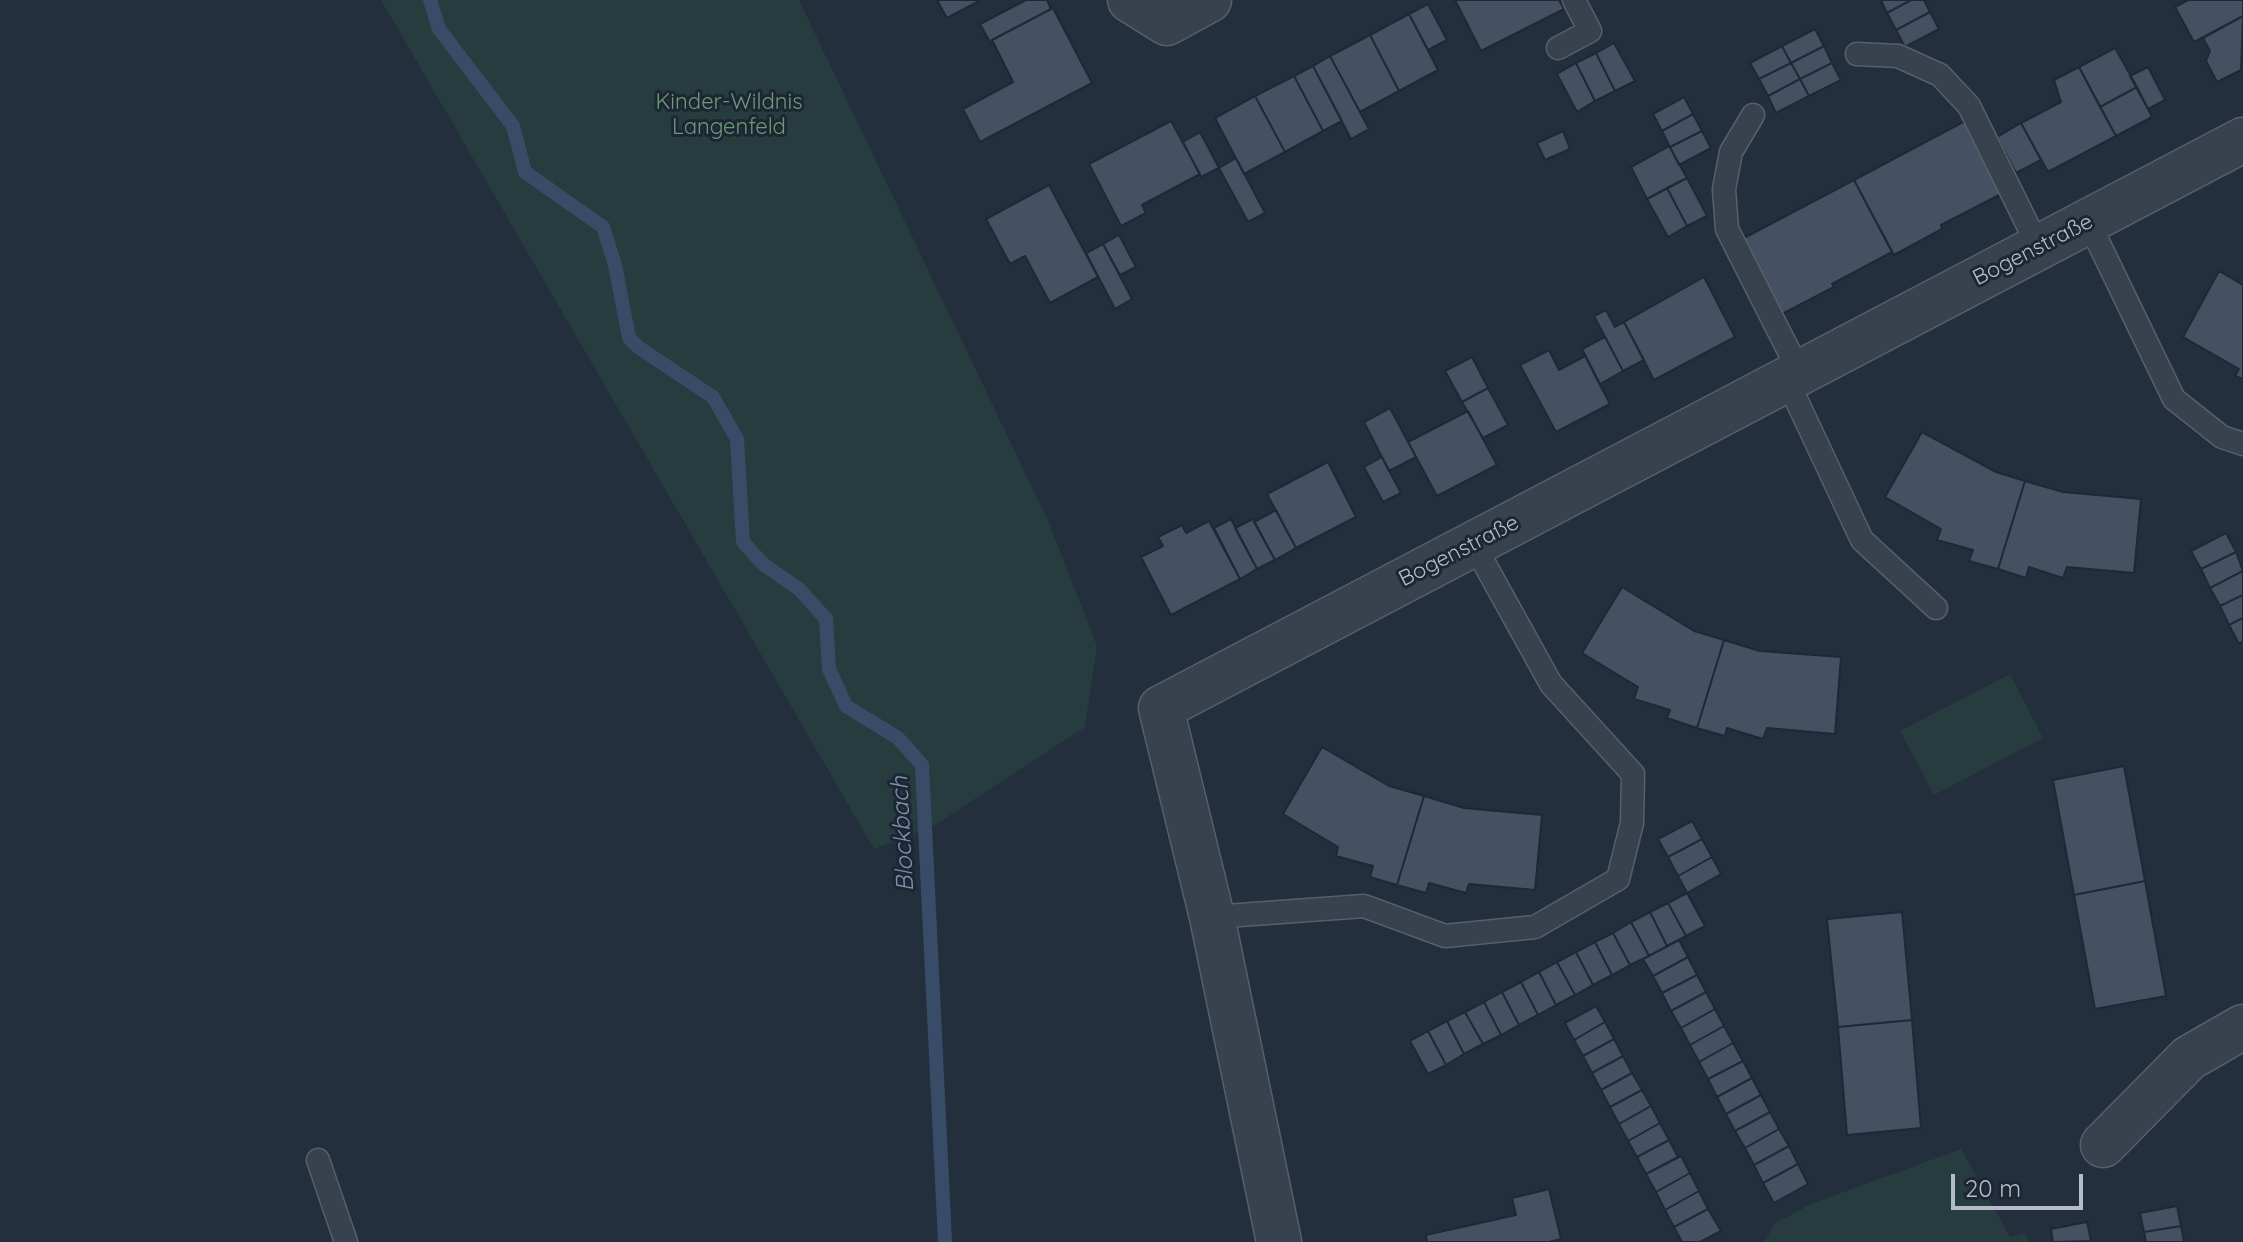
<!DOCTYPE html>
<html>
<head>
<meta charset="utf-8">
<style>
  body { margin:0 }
  #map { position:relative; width:2243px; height:1242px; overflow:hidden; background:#242f3e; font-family:Quicksand,sans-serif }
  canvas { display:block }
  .scale { position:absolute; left:1951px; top:1174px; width:132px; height:36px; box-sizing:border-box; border:4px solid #b4bcc9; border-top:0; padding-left:10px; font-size:24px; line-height:28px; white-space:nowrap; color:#b4bcc9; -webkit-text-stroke:6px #1d2633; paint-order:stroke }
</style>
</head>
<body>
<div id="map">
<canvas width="2243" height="1242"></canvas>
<div class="scale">20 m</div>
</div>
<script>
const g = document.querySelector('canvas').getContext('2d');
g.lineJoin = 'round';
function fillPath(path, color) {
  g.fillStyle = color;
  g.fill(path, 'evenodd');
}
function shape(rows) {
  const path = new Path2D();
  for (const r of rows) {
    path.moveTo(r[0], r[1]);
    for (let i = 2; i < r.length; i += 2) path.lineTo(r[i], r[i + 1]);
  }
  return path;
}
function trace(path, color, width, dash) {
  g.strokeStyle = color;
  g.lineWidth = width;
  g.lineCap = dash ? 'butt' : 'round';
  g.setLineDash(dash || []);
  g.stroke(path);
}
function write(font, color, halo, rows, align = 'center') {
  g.font = font + ' Quicksand,sans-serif';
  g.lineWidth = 6;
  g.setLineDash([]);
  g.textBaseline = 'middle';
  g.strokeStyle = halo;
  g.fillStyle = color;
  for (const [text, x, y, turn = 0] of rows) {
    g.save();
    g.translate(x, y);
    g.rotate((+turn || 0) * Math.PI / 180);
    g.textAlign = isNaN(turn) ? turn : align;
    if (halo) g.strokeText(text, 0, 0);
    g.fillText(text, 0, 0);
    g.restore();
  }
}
fillPath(shape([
  [381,0,799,0,1049,523,1097,646,1085,727,935,825,874,849],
  [2010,674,2043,738,1934,795,1900,731],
  [1961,1149,2010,1237,2026,1233,2028,1242,1765,1242,1774,1224,1811,1204]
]), '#263c3f');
trace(shape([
  [430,0,439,29,513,126,525,172,603,227,615,265,629,338,638,347,713,397,737,439,743,542,763,564,799,589,826,619,829,669,846,706,898,738,922,765,945,1242]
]), '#394c67', 14);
const building = shape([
  [937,0,981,0,947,18,937,0],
  [1026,0,1047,0,1051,9,992,40,991,44,980,24,1026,0],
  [1455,0,1559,0,1564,9,1481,51,1455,0],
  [1881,0,1911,0,1887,13,1881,0],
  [1911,0,1924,0,1930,12,1896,30,1887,13,1911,0],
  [2188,0,2243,0,2243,16,2194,42,2175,7,2188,0],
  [1428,4,1447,40,1428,50,1409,14,1428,4],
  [1053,8,1092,83,980,142,963,109,1013,82,992,40,1053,8],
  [1930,12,1939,29,1905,47,1896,30,1930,12],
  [1409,14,1438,70,1399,91,1370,35,1409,14],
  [2243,16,2241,70,2217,82,2206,61,2210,51,2203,38,2243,16],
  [1815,29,1824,46,1791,63,1782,46,1815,29],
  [1370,35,1399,91,1360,112,1330,56,1370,35],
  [1614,43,1635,81,1615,91,1596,53,1614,43],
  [1782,46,1791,63,1759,79,1750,63,1782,46],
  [1824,46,1832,63,1800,79,1791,63,1824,46],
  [2115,48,2137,87,2100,107,2079,67,2115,48],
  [1596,53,1615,91,1595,101,1576,63,1596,53],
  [1330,56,1369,129,1351,139,1313,66,1330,56],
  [1576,63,1595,101,1577,112,1557,74,1576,63],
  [1791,63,1800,79,1768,96,1759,79,1791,63],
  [1832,63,1841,80,1809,96,1800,79,1832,63],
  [1313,66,1342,121,1323,131,1294,76,1313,66],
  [2079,67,2116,136,2048,172,2021,123,2061,102,2054,80,2079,67],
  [2148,67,2165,100,2148,109,2130,76,2148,67],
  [1294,76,1323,131,1285,152,1255,96,1294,76],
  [1800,79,1809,96,1776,113,1768,96,1800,79],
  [2137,87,2152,117,2116,136,2100,107,2137,87],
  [1255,96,1285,152,1244,174,1215,118,1255,96],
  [1684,97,1693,114,1662,131,1653,114,1684,97],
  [1693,114,1702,131,1670,147,1662,131,1693,114],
  [1171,121,1200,174,1142,205,1146,213,1121,226,1089,164,1171,121],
  [1965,121,2003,193,1941,225,1942,229,1894,255,1854,180,1965,121],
  [2021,123,2041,160,2016,173,1997,137,2021,123],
  [1563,131,1570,149,1545,160,1537,143,1563,131],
  [1702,131,1711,148,1679,165,1670,147,1702,131],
  [1200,132,1219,168,1201,177,1183,142,1200,132],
  [1669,146,1687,178,1647,199,1631,167,1669,146],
  [1236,158,1265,213,1248,222,1219,168,1236,158],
  [1687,178,1707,216,1687,226,1667,188,1687,178],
  [1854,180,1892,252,1832,284,1834,287,1782,314,1742,239,1854,180],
  [1049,185,1098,277,1050,303,1025,256,1010,264,986,219,1049,185],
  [1667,188,1687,226,1668,237,1647,199,1667,188],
  [1119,235,1136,267,1120,275,1103,244,1119,235],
  [1103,244,1132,299,1115,309,1086,253,1103,244],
  [2219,271,2243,285,2243,379,2235,376,2239,369,2183,337,2219,271],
  [1704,277,1735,337,1654,380,1624,322,1704,277],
  [1606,310,1615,327,1624,322,1644,360,1623,371,1594,316,1606,310],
  [1605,337,1623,371,1600,384,1582,349,1605,337],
  [1549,350,1559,370,1585,356,1610,404,1556,432,1520,365,1549,350],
  [1472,357,1488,388,1462,402,1445,371,1472,357],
  [1488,388,1508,425,1483,438,1462,402,1488,388],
  [1390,408,1416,457,1389,471,1364,422,1390,408],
  [1468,411,1497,465,1437,496,1408,442,1468,411],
  [1922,432,1996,472,2025,481,1998,569,1969,561,1973,550,1937,540,1941,529,1885,497,1922,432],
  [1382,457,1401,493,1383,502,1364,467,1382,457],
  [1328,462,1356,517,1296,548,1267,494,1328,462],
  [2025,481,2063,492,2141,499,2134,573,2067,567,2063,578,2029,567,2026,578,1998,569,2025,481],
  [1276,510,1296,548,1275,560,1254,522,1276,510],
  [1231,519,1257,569,1240,579,1214,528,1231,519],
  [1253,519,1275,560,1257,569,1235,528,1253,519],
  [1209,521,1240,579,1171,615,1141,557,1163,546,1158,537,1182,525,1186,533,1209,521],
  [2226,533,2236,552,2201,569,2191,551,2226,533],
  [2236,552,2243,571,2210,588,2201,569,2236,552],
  [2243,571,2243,595,2220,606,2210,588,2243,571],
  [1622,587,1694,631,1724,640,1697,728,1667,718,1670,710,1634,699,1638,687,1582,653,1622,587],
  [2243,595,2243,618,2229,625,2220,606,2243,595],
  [2243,618,2243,641,2239,644,2229,625,2243,618],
  [1724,640,1760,651,1841,657,1835,734,1767,728,1763,739,1727,728,1725,736,1697,728,1724,640],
  [1322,747,1389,786,1424,796,1397,885,1370,877,1373,866,1336,856,1338,847,1283,814,1322,747],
  [2124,766,2145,881,2074,895,2053,780,2124,766],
  [1424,796,1464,808,1542,815,1535,890,1469,884,1466,893,1429,883,1426,893,1397,885,1424,796],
  [1692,821,1702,839,1668,857,1658,839,1692,821],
  [1702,839,1712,857,1678,876,1668,857,1702,839],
  [1712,857,1721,874,1687,893,1678,876,1712,857],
  [2145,881,2166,996,2095,1009,2074,895,2145,881],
  [1687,893,1705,926,1686,936,1668,903,1687,893],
  [1668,903,1686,936,1667,946,1650,912,1668,903],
  [1650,912,1667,946,1649,956,1631,922,1650,912],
  [1902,912,1912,1020,1838,1027,1827,919,1902,912],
  [1631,922,1649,956,1630,965,1613,933,1631,922],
  [1613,933,1630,965,1612,975,1595,942,1613,933],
  [1679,940,1688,957,1653,976,1643,959,1679,940],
  [1595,942,1612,975,1593,985,1576,952,1595,942],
  [1576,952,1593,985,1575,995,1557,962,1576,952],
  [1688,957,1697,975,1662,993,1653,976,1688,957],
  [1557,962,1575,995,1556,1005,1539,972,1557,962],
  [1539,972,1556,1005,1538,1015,1521,982,1539,972],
  [1697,975,1706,992,1671,1011,1662,993,1697,975],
  [1521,982,1538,1015,1519,1025,1502,992,1521,982],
  [1502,992,1519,1025,1501,1035,1484,1002,1502,992],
  [1706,992,1715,1009,1681,1028,1671,1011,1706,992],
  [1484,1002,1501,1035,1483,1044,1465,1012,1484,1002],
  [1596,1006,1605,1022,1574,1040,1565,1023,1596,1006],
  [1715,1009,1724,1026,1690,1045,1681,1028,1715,1009],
  [1465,1012,1483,1044,1464,1054,1447,1021,1465,1012],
  [1912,1020,1921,1128,1847,1135,1838,1027,1912,1020],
  [1447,1021,1464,1054,1446,1065,1428,1031,1447,1021],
  [1605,1022,1614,1039,1583,1056,1574,1040,1605,1022],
  [1724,1026,1733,1043,1699,1062,1690,1045,1724,1026],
  [1428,1031,1446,1065,1428,1074,1410,1041,1428,1031],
  [1614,1039,1623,1056,1592,1073,1583,1056,1614,1039],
  [1733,1043,1743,1061,1708,1079,1699,1062,1733,1043],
  [1623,1056,1632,1073,1601,1090,1592,1073,1623,1056],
  [1743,1061,1752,1078,1717,1097,1708,1079,1743,1061],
  [1632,1073,1642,1090,1610,1107,1601,1090,1632,1073],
  [1752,1078,1761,1095,1726,1114,1717,1097,1752,1078],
  [1642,1090,1651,1106,1619,1124,1610,1107,1642,1090],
  [1761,1095,1770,1112,1735,1131,1726,1114,1761,1095],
  [1651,1106,1660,1123,1628,1141,1619,1124,1651,1106],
  [1770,1112,1779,1129,1745,1148,1735,1131,1770,1112],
  [1660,1123,1669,1140,1637,1157,1628,1141,1660,1123],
  [1779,1129,1789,1146,1754,1165,1745,1148,1779,1129],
  [1669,1140,1678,1157,1646,1174,1637,1157,1669,1140],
  [1789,1146,1798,1164,1763,1183,1754,1165,1789,1146],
  [1681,1156,1690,1173,1656,1192,1646,1174,1681,1156],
  [1798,1164,1808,1184,1774,1203,1763,1183,1798,1164],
  [1690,1173,1699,1191,1665,1210,1656,1192,1690,1173],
  [1549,1189,1561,1239,1549,1242,1427,1242,1426,1235,1516,1215,1512,1198,1549,1189],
  [1699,1191,1708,1209,1674,1227,1665,1210,1699,1191],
  [2177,1206,2181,1226,2144,1232,2140,1213,2177,1206],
  [1708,1209,1721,1231,1700,1242,1682,1242,1674,1227,1708,1209],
  [2087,1222,2091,1241,2053,1242,2051,1229,2087,1222],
  [2181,1226,2184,1242,2146,1242,2144,1232,2181,1226]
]);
fillPath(building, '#455162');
trace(building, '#1f2835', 2);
const lane = shape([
  [1558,48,1590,31,1574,0],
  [1857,54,1898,56,1940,75,1969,106,2038,246],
  [1753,115,1731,152,1724,189,1727,229,1800,373],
  [2088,221,2174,399,2222,437,2243,444],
  [1787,380,1862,540,1936,608],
  [1212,917,1364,906,1445,936,1535,927,1618,879,1632,823,1633,774,1551,684,1473,543],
  [318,1160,346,1242]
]);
const street = shape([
  [1130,0,1167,23,1209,0],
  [2103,1145,2189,1058,2243,1027],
  [1279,1242,1212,917,1161,708,2243,140]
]);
trace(lane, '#565f6c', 25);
trace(street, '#565f6c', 47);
trace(lane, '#38414e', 22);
trace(street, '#38414e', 44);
write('22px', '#6b9a76', '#1d2633', [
  ["Kinder-Wildnis",729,102],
  ["Langenfeld",729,127]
]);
write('22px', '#b4bcc9', '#1d2633', [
  ["Bogenstraße",2033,250,-27],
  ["Bogenstraße",1459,551,-27]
]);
write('italic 24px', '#7c92b1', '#1d2633', [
  ["Blockbach",903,834,-93]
]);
</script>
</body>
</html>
